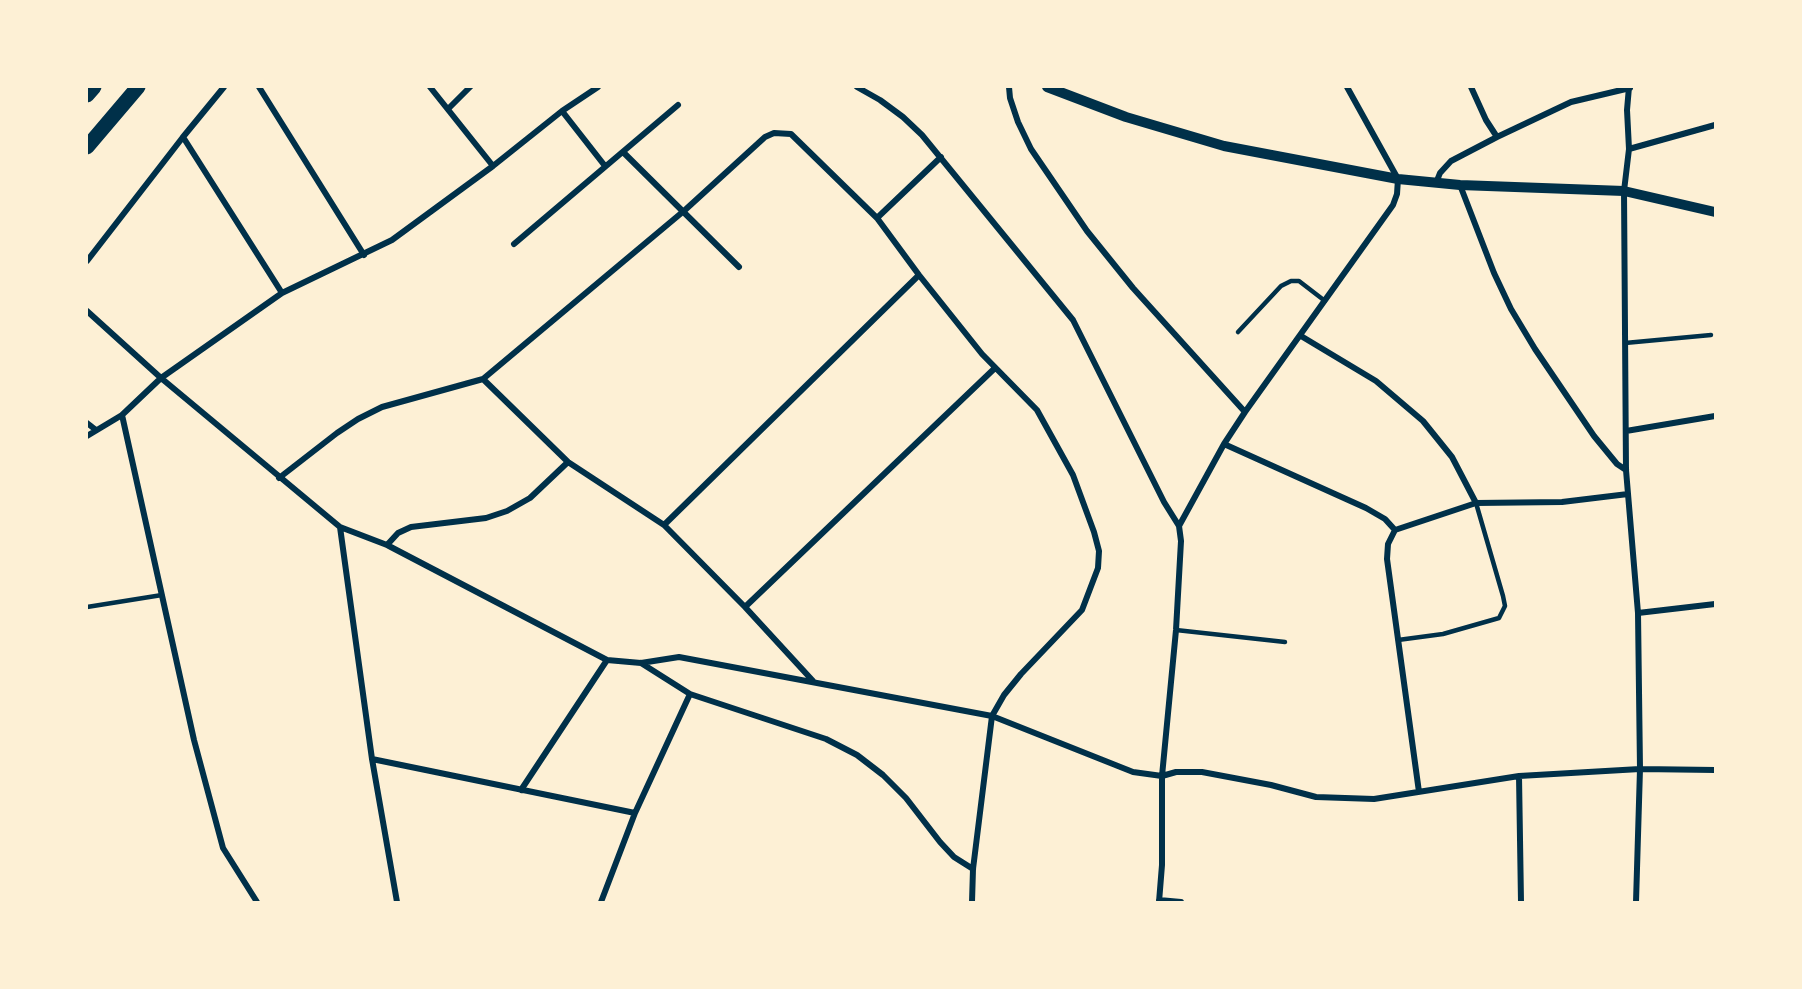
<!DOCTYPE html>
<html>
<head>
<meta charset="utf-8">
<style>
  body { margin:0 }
  #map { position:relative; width:1802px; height:989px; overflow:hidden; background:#fdf0d5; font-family:Barlow,sans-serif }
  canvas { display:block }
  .frame { position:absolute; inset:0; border:88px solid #fdf0d5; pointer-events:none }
</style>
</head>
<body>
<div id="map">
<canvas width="1802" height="989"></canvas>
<div class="frame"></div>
</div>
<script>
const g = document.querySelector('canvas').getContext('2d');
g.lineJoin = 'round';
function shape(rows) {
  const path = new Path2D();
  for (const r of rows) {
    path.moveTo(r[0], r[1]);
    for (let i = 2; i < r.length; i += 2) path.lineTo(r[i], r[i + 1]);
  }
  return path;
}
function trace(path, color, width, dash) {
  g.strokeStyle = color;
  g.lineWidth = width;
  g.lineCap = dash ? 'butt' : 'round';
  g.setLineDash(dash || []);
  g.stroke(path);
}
trace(shape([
  [1238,332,1281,286,1291,281,1299,281,1325,301],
  [1625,343,1711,335],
  [87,607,162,595],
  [1176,630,1285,642],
  [1398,640,1443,634,1499,618,1505,606,1503,596,1476,503]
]), '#003049', 4.5);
trace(shape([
  [259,87,364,255],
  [430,87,493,166],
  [857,87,880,100,903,117,922,135,1073,320,1164,502,1179,526,1181,541,1176,630,1162,776,1162,865,1159,902],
  [1009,87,1010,98,1018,122,1031,149,1087,231,1133,288,1245,412],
  [1471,87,1486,120,1497,137],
  [1629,87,1627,110,1629,149,1624,191,1626,470,1638,613,1640,769,1636,902],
  [448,109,470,87],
  [562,111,605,166],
  [183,137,282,293],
  [1629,149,1715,125],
  [623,152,739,267],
  [1436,183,1440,173,1451,161,1497,137,1571,102,1630,88],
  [1460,185,1494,273,1511,309,1535,349,1594,436,1617,464,1626,470],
  [877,218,941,157],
  [514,244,678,105],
  [87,261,183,137,224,87],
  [87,311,161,378,340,527,387,545,607,660,641,663,679,657,992,716,1133,772,1162,776,1176,772,1202,772,1271,785,1316,797,1374,799,1519,776,1640,769,1715,770],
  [1301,336,1376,381,1423,421,1452,457,1476,503],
  [483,379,568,462,664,525,745,607,813,681],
  [87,423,96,430],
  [1626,431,1715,416],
  [87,436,122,415],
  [1224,444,1366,508,1385,519,1395,530,1476,503,1562,502,1628,494],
  [279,478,337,433,358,419,382,407,483,379,685,210,765,137,774,133,791,134,877,218,919,275,982,354,1037,410,1073,475,1094,532,1099,551,1098,568,1082,610,1021,674,1004,695,992,716,973,869,972,902],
  [664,525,919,275],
  [1179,526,1224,444,1245,412,1393,205,1397,194,1398,179,1347,87],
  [340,527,372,759,397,902],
  [1395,530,1388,544,1387,559,1419,792],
  [387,545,398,533,411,527,486,518,507,511,530,498,568,462],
  [745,607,995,368],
  [1638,613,1715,604],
  [641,663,690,694,826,739,857,755,883,775,906,798,940,842,954,857,973,869],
  [372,759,635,813,690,694],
  [1519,776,1521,902],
  [521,790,607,660],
  [1159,900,1181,902],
  [257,902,223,848,194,740,122,415,161,378,282,293,392,240,493,166,562,111,598,87],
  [601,902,635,813]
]), '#003049', 6);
trace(shape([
  [1047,87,1126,117,1224,146,1398,179,1460,185,1624,191,1715,212]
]), '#003049', 10);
trace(shape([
  [87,95,94,87],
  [87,147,138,87]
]), '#003049', 15);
</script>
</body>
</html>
